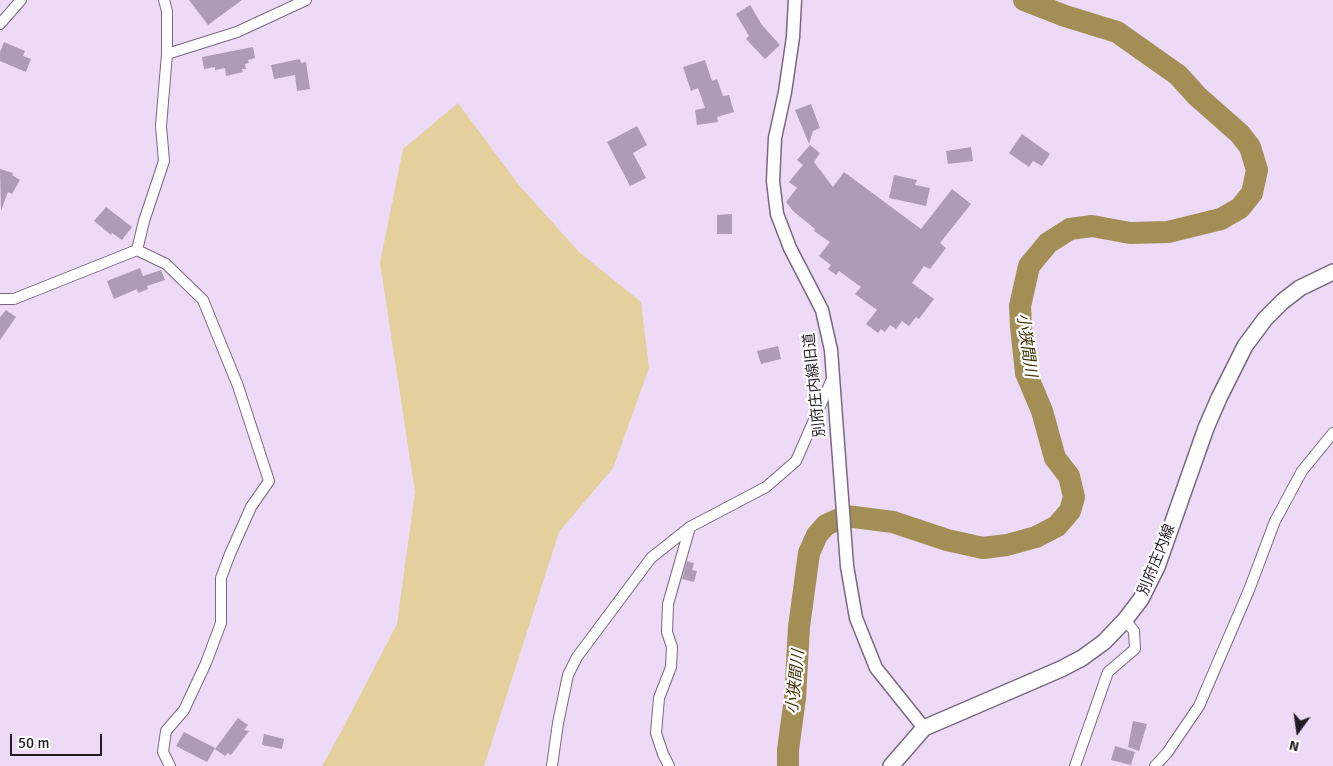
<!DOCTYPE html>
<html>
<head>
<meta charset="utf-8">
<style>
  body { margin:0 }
  #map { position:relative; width:1333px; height:766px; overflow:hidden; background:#eddaf6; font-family:Signika,sans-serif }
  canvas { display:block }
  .north { position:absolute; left:1273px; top:706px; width:50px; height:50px; -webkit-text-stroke:4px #fff; paint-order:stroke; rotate:194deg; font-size:14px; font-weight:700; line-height:20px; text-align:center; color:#241d27 }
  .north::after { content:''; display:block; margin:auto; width:18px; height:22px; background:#241d27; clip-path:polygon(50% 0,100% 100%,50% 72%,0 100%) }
  .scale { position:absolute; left:10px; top:734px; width:92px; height:22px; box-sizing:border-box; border:2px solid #241d27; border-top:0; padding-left:6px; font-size:15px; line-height:18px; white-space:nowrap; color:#241d27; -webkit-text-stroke:4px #fff; paint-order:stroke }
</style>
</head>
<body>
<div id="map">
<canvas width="1333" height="766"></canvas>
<div class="north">N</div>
<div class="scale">50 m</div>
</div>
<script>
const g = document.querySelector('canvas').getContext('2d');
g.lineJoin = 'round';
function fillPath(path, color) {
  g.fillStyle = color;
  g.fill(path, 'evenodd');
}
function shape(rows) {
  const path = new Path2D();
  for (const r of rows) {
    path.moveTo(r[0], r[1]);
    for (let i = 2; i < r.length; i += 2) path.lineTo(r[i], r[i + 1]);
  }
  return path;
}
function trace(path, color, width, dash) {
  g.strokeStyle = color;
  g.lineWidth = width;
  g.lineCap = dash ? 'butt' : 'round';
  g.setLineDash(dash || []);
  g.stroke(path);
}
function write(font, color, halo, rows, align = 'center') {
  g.font = font + ' Signika,"Noto Sans JP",sans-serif';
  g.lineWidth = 4.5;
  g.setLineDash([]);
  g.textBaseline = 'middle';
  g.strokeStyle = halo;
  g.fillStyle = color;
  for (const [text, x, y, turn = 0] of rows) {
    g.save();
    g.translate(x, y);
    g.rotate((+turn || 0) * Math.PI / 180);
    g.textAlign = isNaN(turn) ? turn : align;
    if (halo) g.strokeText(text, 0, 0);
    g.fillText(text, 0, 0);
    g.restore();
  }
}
fillPath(shape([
  [458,103,518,184,579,252,641,302,649,368,613,468,559,532,484,766,322,766,341,732,397,624,415,492,380,263,403,149]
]), '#e4d09d');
trace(shape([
  [788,766,788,750,795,698,799,627,809,553,817,535,826,525,846,516,893,522,947,540,983,548,1007,545,1036,537,1057,526,1070,511,1074,497,1069,476,1055,458,1042,411,1026,373,1021,327,1020,306,1029,266,1048,243,1070,229,1092,226,1130,233,1168,232,1221,219,1240,208,1252,193,1257,170,1250,147,1240,134,1197,96,1178,75,1117,32,1065,16,1024,0]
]), '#a38e56', 22);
fillPath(shape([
  [189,0,242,0,208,25],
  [750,5,762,25,780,45,765,59,746,39,749,36,736,14],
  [4,42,25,51,23,56,31,59,26,72,0,61,0,52],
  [253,47,255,58,248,60,249,63,245,64,246,69,242,69,243,72,226,76,225,68,215,70,215,67,204,69,202,57],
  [300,59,301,63,306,62,310,89,297,91,295,75,274,79,271,65],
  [705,60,712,81,717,79,723,96,729,95,734,112,717,117,718,122,697,125,695,110,705,108,698,88,691,91,683,67],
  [811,104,820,128,813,131,809,144,795,110],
  [637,126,647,145,633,153,646,178,630,186,607,142],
  [1022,134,1050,154,1042,166,1033,161,1029,167,1009,153],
  [810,145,820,153,814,162,833,187,844,172,921,229,952,189,971,204,940,243,946,248,930,269,924,266,912,283,934,299,919,319,916,317,909,326,902,321,896,329,890,325,885,332,881,329,878,333,866,324,877,310,855,294,861,287,839,271,836,275,828,269,831,265,819,256,830,242,814,231,815,229,793,211,786,202,797,188,789,182,803,165,797,160],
  [971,147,973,161,948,164,946,151],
  [0,169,13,173,12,175,20,180,12,194,8,192,1,211],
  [894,175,917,180,915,185,930,188,926,206,889,198],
  [106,207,132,227,122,240,112,233,111,235,94,221],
  [732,214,732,234,717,234,717,215],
  [140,268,143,276,161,270,165,280,147,286,148,289,138,293,137,289,114,299,107,281],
  [6,310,16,317,0,340,0,317],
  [778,346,781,359,761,364,757,351],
  [687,561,694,563,692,570,697,571,694,582,682,579],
  [238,718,248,725,244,730,249,731,231,755,228,753,225,756,215,749],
  [1133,721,1147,724,1139,751,1128,747],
  [184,732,215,748,207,762,176,746],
  [264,734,284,739,282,749,262,745],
  [1115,746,1135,752,1131,765,1111,760]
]), '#ad9cb6');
const minor = shape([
  [0,24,21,0],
  [167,54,237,32,306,0],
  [137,250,144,221,164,161,161,126,167,54,167,11,164,0],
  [0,299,14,299,137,250,166,264,203,300,238,386,269,481,251,507,230,554,221,578,221,623,206,663,184,710,166,731,163,752,170,766],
  [552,766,558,723,568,675,577,657,651,558,690,527],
  [669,766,663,754,656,733,659,698,671,667,672,647,667,632,668,604,690,527,766,487,796,461,832,379],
  [1075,766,1108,672,1135,649,1134,631,1125,620],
  [1155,766,1167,753,1199,706,1249,590,1275,521,1302,471,1333,433]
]);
const tertiary = shape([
  [795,0,793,37,785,92,775,138,773,181,777,214,790,248,822,310,831,350,847,566,856,618,876,668,924,728]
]);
const primary = shape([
  [891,766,924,728,1061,669,1082,658,1104,642,1125,620,1141,599,1157,567,1206,428,1219,398,1245,346,1265,319,1283,301,1300,288,1333,272]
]);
trace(minor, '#786880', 12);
trace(tertiary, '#786880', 15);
trace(primary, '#786880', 18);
trace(minor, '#fff', 10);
trace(tertiary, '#fff', 12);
trace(primary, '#fff', 15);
write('15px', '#241d27', '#fff', [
  ["別府庄内線旧道",815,385,-96],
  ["別府庄内線",1157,560,-68]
]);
write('italic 16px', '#403100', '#fff', [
  ["小狭間川",1026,345,82],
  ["小狭間川",796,682,-84]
]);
</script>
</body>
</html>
